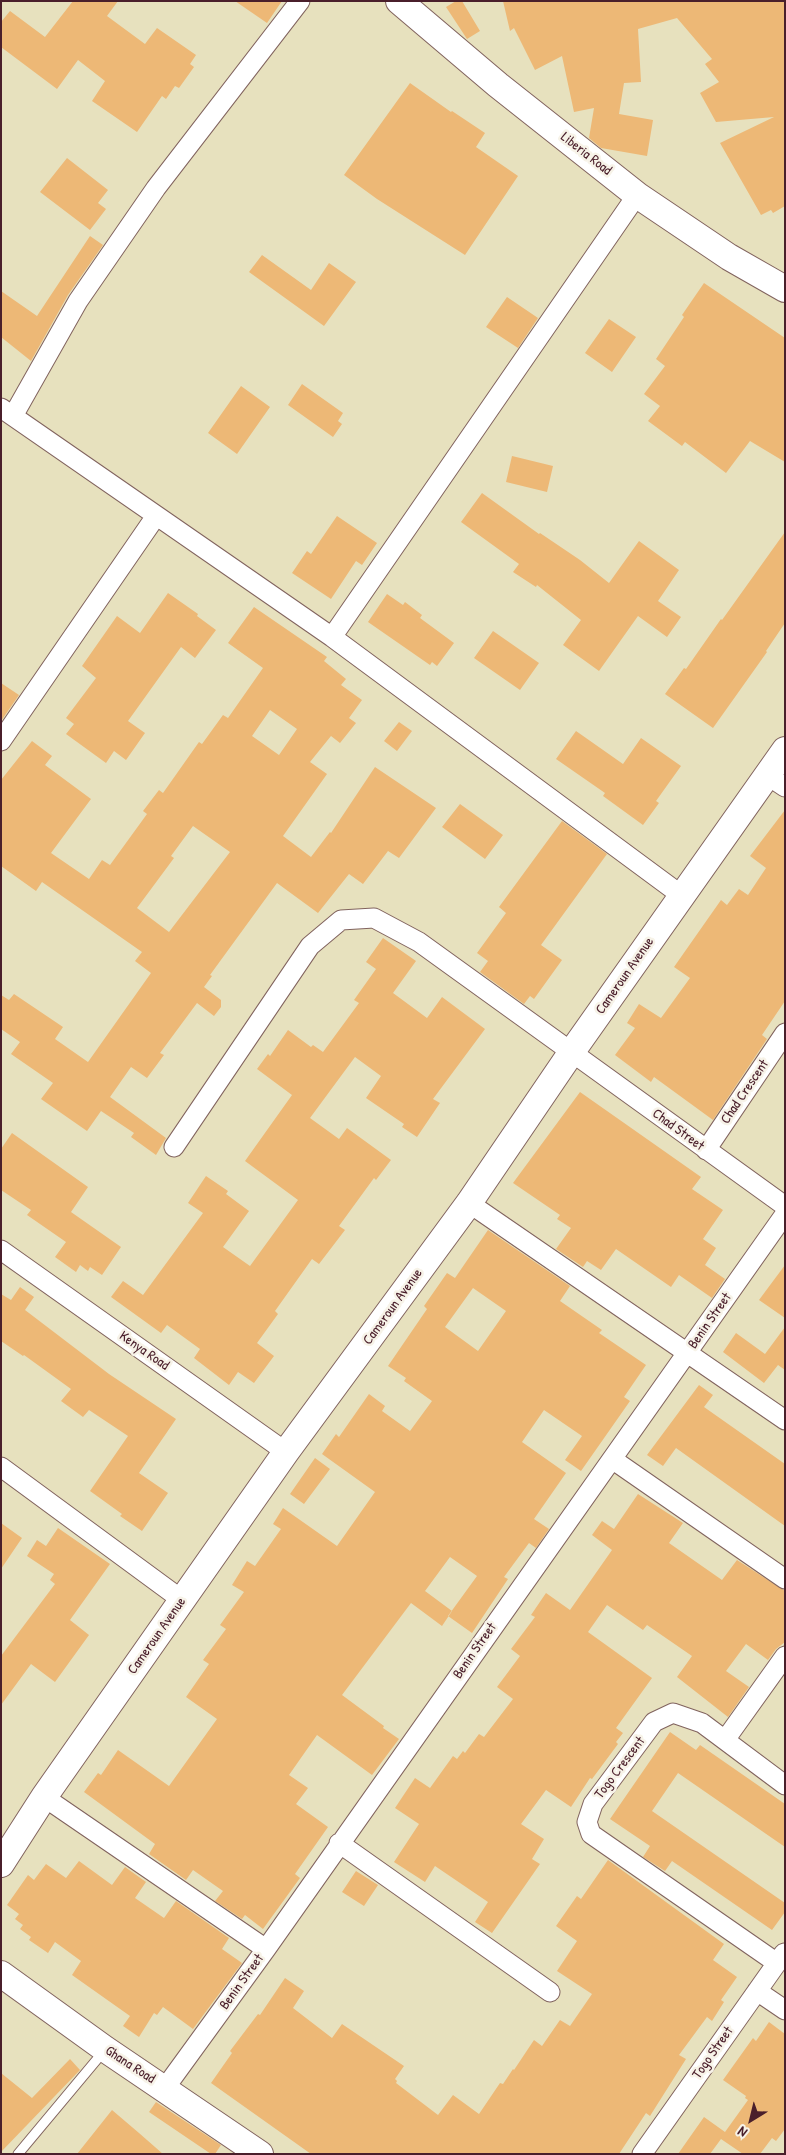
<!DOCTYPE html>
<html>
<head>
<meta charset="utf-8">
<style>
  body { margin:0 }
  #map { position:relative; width:786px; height:2155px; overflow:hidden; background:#e7e1be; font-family:"Patrick Hand",sans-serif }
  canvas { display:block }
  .frame { position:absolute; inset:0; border:2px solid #4a1f2b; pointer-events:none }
  .north { position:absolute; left:726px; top:2095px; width:50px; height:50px; -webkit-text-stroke:4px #f7f3e8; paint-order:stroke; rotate:216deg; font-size:14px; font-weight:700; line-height:20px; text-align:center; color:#4a1f2b }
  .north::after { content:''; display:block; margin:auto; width:18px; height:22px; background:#4a1f2b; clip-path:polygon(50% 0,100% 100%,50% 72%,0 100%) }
</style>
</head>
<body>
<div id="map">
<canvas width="786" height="2155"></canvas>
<div class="frame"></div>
<div class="north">N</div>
</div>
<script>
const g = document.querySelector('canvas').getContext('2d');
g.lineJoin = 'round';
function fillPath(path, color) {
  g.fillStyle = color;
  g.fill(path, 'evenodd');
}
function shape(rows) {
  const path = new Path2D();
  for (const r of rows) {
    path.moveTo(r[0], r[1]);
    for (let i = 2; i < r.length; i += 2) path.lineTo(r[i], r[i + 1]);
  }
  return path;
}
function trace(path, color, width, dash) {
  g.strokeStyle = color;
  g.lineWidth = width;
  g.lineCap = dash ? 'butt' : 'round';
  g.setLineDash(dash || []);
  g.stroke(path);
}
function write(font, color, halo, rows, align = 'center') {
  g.font = font + ' "Patrick Hand",sans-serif';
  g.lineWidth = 5;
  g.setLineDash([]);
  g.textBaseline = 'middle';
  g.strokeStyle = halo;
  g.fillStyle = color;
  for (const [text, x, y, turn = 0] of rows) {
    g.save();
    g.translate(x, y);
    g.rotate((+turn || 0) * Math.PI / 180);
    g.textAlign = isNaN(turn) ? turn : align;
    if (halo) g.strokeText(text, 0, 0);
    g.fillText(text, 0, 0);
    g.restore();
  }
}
fillPath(shape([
  [73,1,118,1,107,16,145,44,157,28,196,55,190,64,194,67,179,88,175,86,166,99,162,96,137,132,92,101,105,81,78,60,57,89,1,47,1,22,10,11,45,37],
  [235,1,282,1,267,23],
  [456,1,462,1,480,31,467,39,446,7],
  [503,1,785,1,785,206,773,213,771,210,761,215,720,143,774,117,716,122,700,93,719,82,705,64,712,59,677,18,638,29,641,82,624,83,619,114,653,120,647,156,601,148,589,138,594,108,574,112,562,56,535,70,514,28,510,31],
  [410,83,451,112,452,111,485,133,476,147,518,176,465,255,377,199,344,175],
  [67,158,108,190,98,203,106,209,90,230,40,192],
  [90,236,103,245,68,295,31,361,1,337,1,291,37,316],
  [262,255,311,290,329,263,356,282,324,326,249,272],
  [704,283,785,338,785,462,750,441,726,473,685,442,682,446,648,421,660,406,644,394,665,366,656,359,684,317,682,315],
  [507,297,538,318,518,348,486,327],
  [609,319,636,337,612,372,585,353],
  [302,384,343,413,338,421,342,424,333,437,288,405],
  [241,386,270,407,237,454,208,433],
  [512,456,553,466,547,492,506,482],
  [482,493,539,534,540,533,580,560,609,583,639,541,679,570,658,601,681,617,667,637,638,616,599,671,563,645,581,620,537,585,536,587,513,572,519,564,461,522],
  [337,516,377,543,362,565,356,561,331,599,292,573,307,551,311,554],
  [785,532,785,623,766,651,767,652,713,728,665,694,684,668,686,669,721,619,722,620],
  [168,593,198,614,197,616,216,630,195,658,181,647,128,721,145,733,126,760,114,751,106,763,66,734,74,724,66,718,96,678,82,666,117,616,140,633],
  [387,594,403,605,405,602,422,615,420,618,454,643,437,666,432,662,430,665,368,622],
  [254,607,327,657,324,661,346,679,341,685,362,700,349,718,356,723,340,743,331,736,310,762,327,774,283,836,311,857,330,832,331,833,375,767,436,808,399,858,388,851,363,884,349,874,318,913,277,883,210,975,212,976,204,987,221,1000,221,1007,214,1016,197,1003,160,1053,164,1055,147,1078,131,1067,110,1097,166,1138,156,1155,131,1137,134,1133,101,1111,87,1131,41,1099,53,1083,11,1054,20,1042,1,1029,1,995,9,1000,14,994,63,1027,55,1039,88,1062,151,973,135,961,142,952,42,882,36,891,1,866,1,780,32,741,52,756,45,765,91,799,51,853,89,879,102,860,110,865,147,814,143,811,159,790,163,793,199,742,202,744,223,715,228,718,263,668,228,643],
  [270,710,297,729,279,755,252,736],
  [193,826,230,852,169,932,137,908,174,858,171,856],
  [493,631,539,663,520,690,474,658],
  [1,683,19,695,1,721],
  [399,722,412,731,397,751,384,741],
  [576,731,623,764,641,738,681,766,656,801,659,803,643,825,603,796,605,793,556,759],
  [460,804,503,835,485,859,442,827],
  [785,810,785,1001,762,1035,767,1039,713,1120,654,1077,651,1082,615,1055,635,1028,627,1023,639,1004,661,1018,690,978,674,967,721,900,727,905,739,889,748,895,766,868,750,856],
  [562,821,607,854,541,945,562,960,534,999,530,996,524,1004,480,972,488,961,477,953,506,913,499,907],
  [383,938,416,961,393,993,427,1018,442,997,485,1029,433,1099,440,1103,417,1137,402,1127,404,1124,366,1098,381,1076,355,1057,310,1118,339,1139,347,1128,391,1160,376,1180,374,1178,339,1226,345,1230,319,1264,312,1259,275,1311,278,1314,257,1343,274,1356,254,1383,238,1372,229,1385,194,1358,200,1349,167,1325,161,1333,111,1297,123,1281,143,1295,203,1213,188,1203,206,1176,228,1191,226,1194,249,1211,223,1247,250,1266,298,1200,245,1161,292,1095,257,1069,268,1054,270,1056,288,1030,311,1047,313,1045,323,1052,359,1003,354,1000,376,969,366,962],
  [580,1092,701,1177,692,1189,723,1210,703,1239,716,1248,705,1265,725,1279,712,1298,679,1275,671,1287,616,1249,601,1270,587,1261,583,1267,556,1249,571,1228,557,1219,560,1215,513,1183],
  [12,1133,88,1187,71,1212,121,1247,102,1275,90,1267,88,1271,80,1265,76,1272,55,1257,66,1242,27,1215,31,1210,1,1190,1,1149],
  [488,1230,570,1286,560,1301,602,1330,599,1333,646,1365,624,1397,630,1401,581,1471,565,1460,582,1436,544,1410,522,1442,566,1473,534,1519,549,1529,536,1548,529,1543,504,1577,508,1579,472,1633,448,1616,477,1576,450,1557,425,1591,452,1611,442,1626,411,1603,342,1695,384,1726,383,1728,399,1739,372,1775,317,1735,289,1775,308,1788,296,1804,328,1827,295,1874,300,1878,263,1929,245,1915,242,1919,215,1901,223,1891,193,1870,186,1880,149,1854,155,1844,84,1792,98,1773,101,1775,118,1750,169,1786,217,1719,186,1697,209,1664,203,1660,226,1629,220,1625,244,1592,232,1585,247,1561,255,1566,281,1529,273,1524,283,1508,337,1546,375,1492,322,1454,336,1434,339,1437,369,1394,385,1406,382,1411,410,1431,432,1401,404,1381,406,1378,388,1366,427,1309,424,1306,447,1273,455,1278],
  [473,1288,506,1311,478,1351,445,1327],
  [785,1265,785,1318,759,1300],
  [20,1287,34,1297,25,1310,109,1374,176,1419,139,1473,168,1493,142,1531,120,1516,122,1514,90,1491,128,1436,89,1410,83,1417,61,1401,71,1389,24,1355,23,1356,1,1341,1,1294,11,1300],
  [785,1327,785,1370,778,1365,764,1383,723,1352,736,1333,765,1354],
  [699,1385,713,1395,704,1407,785,1464,785,1526,676,1448,663,1466,647,1455],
  [315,1458,330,1469,304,1504,290,1494],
  [638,1494,683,1523,669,1543,722,1580,737,1560,785,1591,785,1642,776,1649,768,1660,746,1644,726,1671,749,1687,728,1717,677,1677,692,1656,647,1625,643,1630,607,1605,588,1632,652,1678,616,1728,623,1733,616,1742,618,1744,592,1779,590,1778,571,1807,546,1790,521,1824,544,1839,532,1859,540,1864,492,1933,475,1922,488,1902,435,1866,425,1882,394,1862,419,1824,395,1808,415,1778,430,1788,453,1756,457,1759,463,1751,465,1753,479,1734,484,1737,513,1699,497,1687,520,1656,511,1649,535,1617,531,1615,546,1593,570,1610,612,1550,592,1535,602,1521,614,1529],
  [1,1523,22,1538,1,1569],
  [58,1528,110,1564,70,1620,89,1635,55,1682,31,1664,1,1705,1,1656,55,1584,50,1580,54,1574,27,1556,37,1540,46,1546],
  [670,1732,696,1750,700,1745,785,1804,785,1847,678,1773,652,1811,785,1903,785,1912,772,1930,672,1861,665,1871,643,1857,650,1846,610,1819],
  [608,1860,724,1944,713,1960,737,1977,721,2000,724,2002,712,2021,707,2017,679,2055,686,2059,650,2116,646,2113,619,2154,311,2154,211,2083,232,2053,230,2051,258,2014,260,2015,285,1978,304,1991,293,2008,332,2038,342,2024,404,2066,395,2079,397,2081,396,2083,438,2115,453,2095,479,2114,500,2083,503,2084,513,2069,514,2070,534,2040,542,2046,560,2020,570,2026,592,1994,557,1971,577,1941,556,1926,577,1896,581,1899],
  [79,1861,112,1885,125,1867,146,1882,135,1898,164,1918,176,1901,229,1938,222,1949,242,1963,193,2029,163,2007,157,2015,154,2013,139,2037,123,2026,130,2016,72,1975,81,1961,55,1942,48,1953,29,1940,31,1937,20,1929,23,1925,15,1919,19,1914,7,1905,28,1875,34,1880,46,1864,66,1878],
  [356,1871,378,1885,364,1906,342,1892],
  [769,2022,785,2034,785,2129,776,2141,772,2138,760,2154,743,2154,721,2139,710,2154,678,2154,704,2117,725,2132,748,2100,745,2098,746,2096,723,2080,753,2038,756,2041],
  [70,2059,80,2070,1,2152,1,2073,32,2098],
  [156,2102,221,2145,215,2154,211,2154,149,2112],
  [112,2110,139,2133,163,2154,77,2154]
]), '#edb876');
const lane = shape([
  [18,2154,104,2051]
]);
const street = shape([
  [1,408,332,637,681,895],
  [13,416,78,301,156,188,300,1],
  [332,637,637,195],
  [1,741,156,516],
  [767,775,785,787],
  [174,1147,310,946,341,920,374,918,419,942,785,1206],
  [706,1150,785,1033],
  [469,1203,785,1420],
  [1,1250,286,1452],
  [612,1459,785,1579],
  [1,1467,182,1600],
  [725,1740,785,1656],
  [44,1797,266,1949],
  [339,1843,550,1992],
  [777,1963,591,1834,587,1822,593,1804,654,1722,673,1713,702,1723,785,1785],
  [757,1991,785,2010],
  [165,2088,266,1949,785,1214],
  [642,2154,784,1953]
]);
const secondary = shape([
  [399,1,498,85,637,195,729,257,785,289],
  [1,1864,44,1797,286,1452,469,1203,571,1053,785,750],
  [1,1974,105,2049,260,2154]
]);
trace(lane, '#81635e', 11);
trace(street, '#81635e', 21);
trace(secondary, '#81635e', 28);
trace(lane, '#fff', 9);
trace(street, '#fff', 19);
trace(secondary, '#fff', 26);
write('14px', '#4a1f2b', '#f7f3e8', [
  ["Liberia Road",586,154,38],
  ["Cameroun Avenue",625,976,-55],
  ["Chad Crescent",745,1092,-56],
  ["Chad Street",678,1130,36],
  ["Cameroun Avenue",393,1307,-54],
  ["Benin Street",710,1321,-55],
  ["Kenya Road",144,1351,35],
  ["Cameroun Avenue",157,1636,-55],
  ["Benin Street",475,1651,-55],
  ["Togo Crescent",620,1768,-53],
  ["Benin Street",242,1982,-54],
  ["Togo Street",713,2053,-55],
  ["Ghana Road",130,2065,33]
]);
</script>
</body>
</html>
